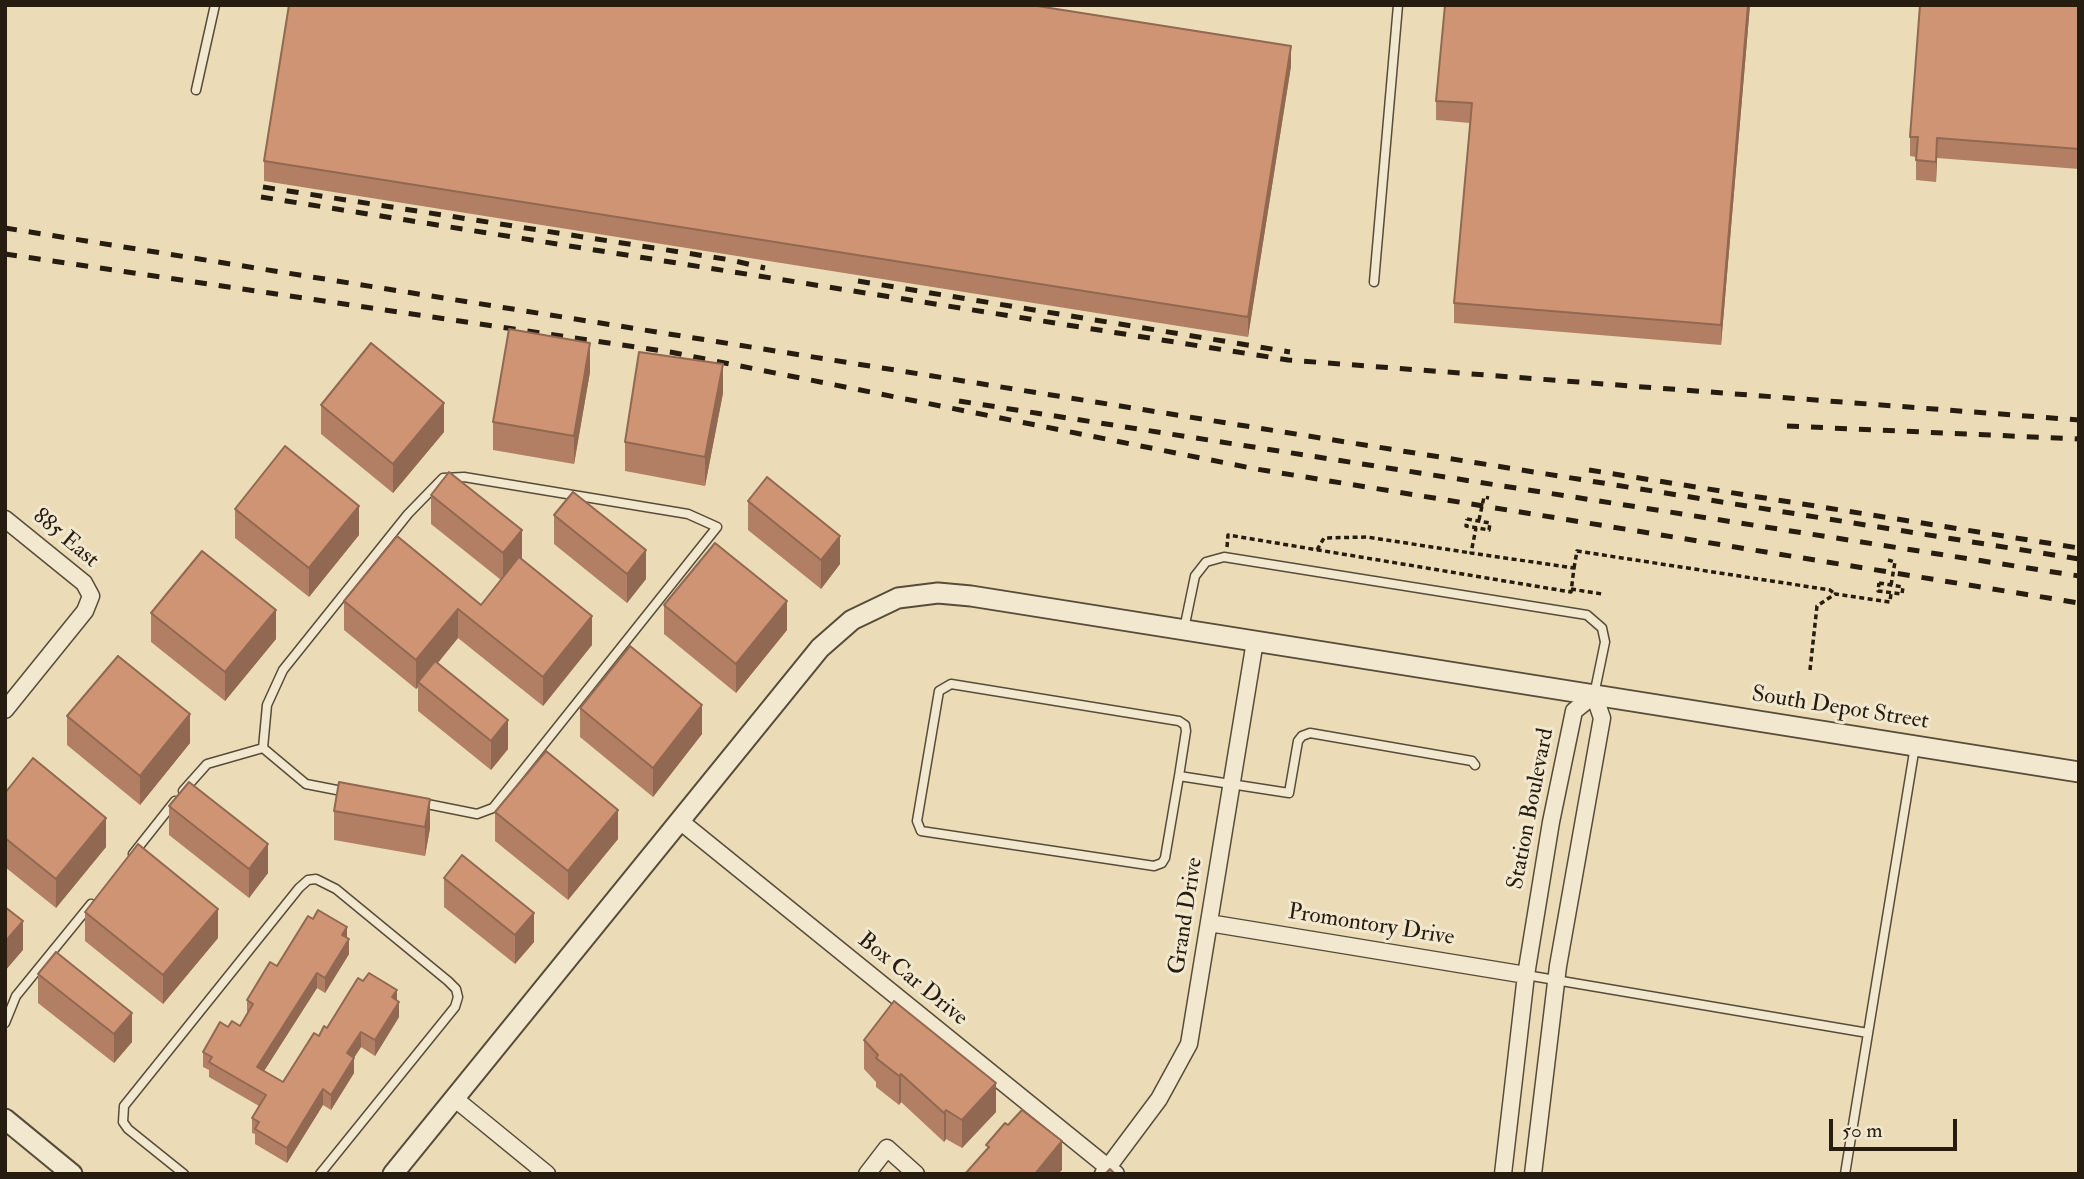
<!DOCTYPE html>
<html>
<head>
<meta charset="utf-8">
<style>
  body { margin:0 }
  #map { position:relative; width:2084px; height:1179px; overflow:hidden; background:#ebdcb7; font-family:"IM FELL Double Pica",serif }
  canvas { display:block }
  .frame { position:absolute; inset:0; border:7px solid #261c0f; pointer-events:none }
  .scale { position:absolute; left:1829px; top:1119px; width:128px; height:32px; box-sizing:border-box; border:4px solid #261c0f; border-top:0; padding-left:9px; font-size:21px; line-height:24px; white-space:nowrap; color:#261c0f; -webkit-text-stroke:5px #f2e8d0; paint-order:stroke }
</style>
</head>
<body>
<div id="map">
<canvas width="2084" height="1179"></canvas>
<div class="frame"></div>
<div class="scale">50 m</div>
</div>
<script>
const g = document.querySelector('canvas').getContext('2d');
g.lineJoin = 'round';
function shape(rows) {
  const path = new Path2D();
  for (const r of rows) {
    path.moveTo(r[0], r[1]);
    for (let i = 2; i < r.length; i += 2) path.lineTo(r[i], r[i + 1]);
  }
  return path;
}
function trace(path, color, width, dash) {
  g.strokeStyle = color;
  g.lineWidth = width;
  g.lineCap = dash ? 'butt' : 'round';
  g.setLineDash(dash || []);
  g.stroke(path);
}
function fillPath(path, color) {
  g.fillStyle = color;
  g.fill(path, 'evenodd');
}
function write(font, color, halo, rows, align = 'center') {
  g.font = font + ' "IM FELL Double Pica",serif';
  g.lineWidth = 6;
  g.setLineDash([]);
  g.textBaseline = 'middle';
  g.strokeStyle = halo;
  g.fillStyle = color;
  for (const [text, x, y, turn = 0] of rows) {
    g.save();
    g.translate(x, y);
    g.rotate((+turn || 0) * Math.PI / 180);
    g.textAlign = isNaN(turn) ? turn : align;
    if (halo) g.strokeText(text, 0, 0);
    g.fillText(text, 0, 0);
    g.restore();
  }
}
const service = shape([
  [196,90,215,5],
  [1374,282,1398,5],
  [1184,629,1195,576,1206,562,1224,557,1587,615,1602,628,1605,642,1594,695],
  [263,748,306,784,347,792],
  [1179,776,1165,858,1162,863,1154,866,921,831,917,821,939,691,951,684,1179,721,1185,725,1186,731,1179,776,1289,793,1298,741,1302,736,1310,733,1472,761,1475,765],
  [183,791,207,764,263,748,267,705,283,670,408,514,443,478,464,477,688,514,717,527,493,808,477,814,422,803],
  [133,854,175,801],
  [1526,975,1868,1033],
  [5,1023,16,996,91,904],
  [184,1174,128,1129,123,1122,124,1106,299,888,308,880,316,879,336,889,448,981,456,989,458,997,455,1007,320,1174],
  [1845,1174,1915,746]
]);
const minor = shape([
  [5,519,84,583,91,596,85,611,5,710],
  [680,821,1116,1174],
  [1209,923,1526,975],
  [454,1098,547,1174],
  [867,1174,887,1148,916,1174],
  [1103,1174,1159,1099,1189,1044,1255,641],
  [1503,1174,1526,975,1551,822,1574,711,1594,695,1602,718,1558,966,1533,1174]
]);
const tertiary = shape([
  [5,1119,72,1174],
  [393,1174,820,648,852,620,898,598,938,593,971,596,2079,772]
]);
trace(service, '#574c39', 11);
trace(minor, '#574c39', 19);
trace(tertiary, '#574c39', 23);
trace(shape([
  [1467,519,1490,523,1489,530,1466,526,1467,519],
  [1479,520,1484,497,1489,498],
  [1227,547,1228,535,1571,592,1574,568,1471,553,1476,528],
  [1317,550,1324,538,1367,537,1471,553],
  [1888,560,1895,562,1891,585],
  [1574,568,1577,551,1830,590,1835,594],
  [1879,583,1903,587,1902,594,1878,591,1879,583],
  [1571,589,1602,594],
  [1810,670,1817,606,1835,594,1890,602,1891,593]
]), '#261c0f', 3.5, [5, 3.5]);
trace(service, '#f2e8d0', 8);
trace(minor, '#f2e8d0', 16);
trace(tertiary, '#f2e8d0', 19);
trace(shape([
  [263,187,731,260,765,268],
  [261,197,1288,360,2079,420],
  [5,228,2079,559],
  [5,254,670,352,1256,469,2079,603],
  [858,281,1290,352],
  [959,401,2079,576],
  [1787,426,2079,439],
  [1589,470,2079,548]
]), '#261c0f', 5, [12, 12]);
fillPath(shape([
  [1445,5,1750,5,1721,345,1454,323,1454,303,1470,123,1436,120,1436,101],
  [2079,5,2079,169,1937,158,1936,182,1916,180,1916,157,1910,156,1910,137],
  [1291,66,1248,337,264,181,264,161],
  [590,372,574,464,493,450,493,422],
  [723,393,705,486,625,471,625,442],
  [321,405,444,432,393,493,321,434],
  [431,495,522,559,592,645,543,706,458,638,438,663,508,749,491,770,418,711,418,687,416,689,344,630,344,601,481,605,501,580,431,524],
  [748,501,840,564,821,589,748,530],
  [235,509,359,535,309,597,235,538],
  [554,515,646,579,627,603,554,544],
  [664,605,787,630,736,693,664,634],
  [151,613,276,639,225,701,151,642],
  [580,708,702,734,653,797,580,737],
  [67,716,190,743,140,805,67,745],
  [5,793,106,847,56,908,5,867],
  [169,806,268,873,249,898,169,835],
  [334,811,430,828,425,856,334,840],
  [495,812,618,839,568,900,495,841],
  [444,878,534,942,515,964,444,907],
  [85,912,218,938,163,1004,85,941],
  [313,919,347,938,349,954,325,993,317,988,264,1071,283,1082,319,1036,327,1028,397,1000,399,1017,375,1056,361,1047,354,1058,354,1073,331,1110,323,1105,287,1163,255,1144,255,1134,252,1133,252,1118,259,1106,209,1077,209,1070,203,1067,203,1052,228,1027,240,1026,247,1015,247,1000,277,966],
  [38,974,132,1042,114,1063,38,1003],
  [864,1040,996,1112,962,1148,946,1139,944,1142,901,1102,899,1105,876,1087,876,1082,864,1069]
]), '#b27f64');
fillPath(shape([
  [1748,5,1750,5,1721,345,1721,325],
  [1291,46,1291,66,1248,337,1248,317],
  [1937,138,1937,158,1936,182,1936,162],
  [590,343,590,372,574,464,574,436],
  [723,364,723,393,705,486,705,457],
  [444,403,444,432,393,493,393,464],
  [359,506,359,535,309,597,309,568],
  [522,530,522,559,503,582,503,553],
  [840,536,840,564,821,589,821,560],
  [646,550,646,579,627,603,627,574],
  [787,601,787,630,736,693,736,664],
  [458,609,458,638,420,684,418,682,418,687,416,689,416,660],
  [276,610,276,639,225,701,225,672],
  [592,616,592,645,543,706,543,677],
  [702,705,702,734,653,797,653,768],
  [190,714,190,743,140,805,140,776],
  [508,720,508,749,491,770,491,741],
  [430,799,430,828,425,856,425,827],
  [618,810,618,839,568,900,568,871],
  [106,818,106,847,56,908,56,879],
  [268,844,268,873,249,898,249,869],
  [218,909,218,938,163,1004,163,975],
  [534,913,534,942,515,964,515,935],
  [23,921,23,950,5,971,5,942],
  [347,927,347,942,349,939,349,954,325,993,325,978,342,935],
  [317,973,317,988,257,1082,257,1067],
  [397,990,397,1005,392,997],
  [399,1002,399,1017,375,1056,375,1040],
  [132,1013,132,1042,114,1063,114,1034],
  [361,1032,361,1047,347,1068,347,1053],
  [354,1058,354,1073,331,1110,331,1095],
  [901,1074,901,1102,899,1105,899,1076],
  [996,1083,996,1112,962,1148,962,1120],
  [323,1089,323,1105,287,1163,287,1148],
  [946,1110,946,1139,944,1142,944,1113],
  [1062,1141,1062,1170,1058,1174,1035,1174]
]), '#916851');
const building = shape([
  [289,5,1031,5,1291,46,1248,317,264,161,289,5],
  [1445,5,1748,5,1721,325,1454,303,1472,103,1436,101,1445,5],
  [1920,5,2079,5,2079,149,1937,138,1936,162,1916,160,1918,137,1910,137,1920,5],
  [509,329,590,343,574,436,493,422,509,329],
  [371,343,444,403,393,464,321,405,371,343],
  [639,352,723,364,705,457,625,442,639,352],
  [285,446,359,506,309,568,235,509,285,446],
  [449,472,522,530,503,553,431,495,449,472],
  [767,477,840,536,821,560,748,501,767,477],
  [573,492,646,550,627,574,554,515,573,492],
  [397,536,481,605,519,557,592,616,543,677,458,609,416,660,344,601,397,536],
  [715,543,787,601,736,664,664,605,715,543],
  [202,551,276,610,225,672,151,613,202,551],
  [630,646,702,705,653,768,580,708,630,646],
  [118,656,190,714,140,776,67,716,118,656],
  [435,661,508,720,491,741,418,682,435,661],
  [546,751,618,810,568,871,495,812,546,751],
  [33,758,106,818,56,879,5,838,5,793,33,758],
  [189,782,268,844,249,869,169,806,189,782],
  [339,782,430,799,425,827,334,811,339,782],
  [138,844,218,909,163,975,85,912,138,844],
  [462,855,534,913,515,935,444,878,462,855],
  [5,907,23,921,5,942,5,907],
  [318,910,347,927,342,935,349,939,325,978,317,973,257,1067,283,1082,314,1033,319,1036,324,1026,327,1028,358,978,363,981,369,973,397,990,392,997,399,1002,375,1040,361,1032,347,1053,354,1058,331,1095,323,1089,287,1148,255,1129,259,1122,252,1118,266,1095,209,1062,212,1057,203,1052,220,1022,228,1027,232,1021,240,1026,253,1004,247,1000,270,962,277,966,308,916,313,919,318,910],
  [56,952,132,1013,114,1034,38,974,56,952],
  [894,1001,996,1083,962,1120,946,1110,944,1113,901,1074,899,1076,876,1058,878,1055,864,1040,894,1001],
  [1022,1110,1062,1141,1035,1174,965,1174,989,1147,986,1145,1005,1123,1008,1125,1022,1110],
  [1110,1169,1115,1174,1105,1174,1110,1169]
]);
fillPath(building, '#cf9474');
trace(building, '#916851', 2);
write('23px', '#261c0f', '#f2e8d0', [
  ["885 East",65,539,40],
  ["South Depot Street",1840,709,9],
  ["Station Boulevard",1532,809,-79],
  ["Grand Drive",1187,916,-81],
  ["Promontory Drive",1371,926,9],
  ["Box Car Drive",912,980,39]
]);
</script>
</body>
</html>
